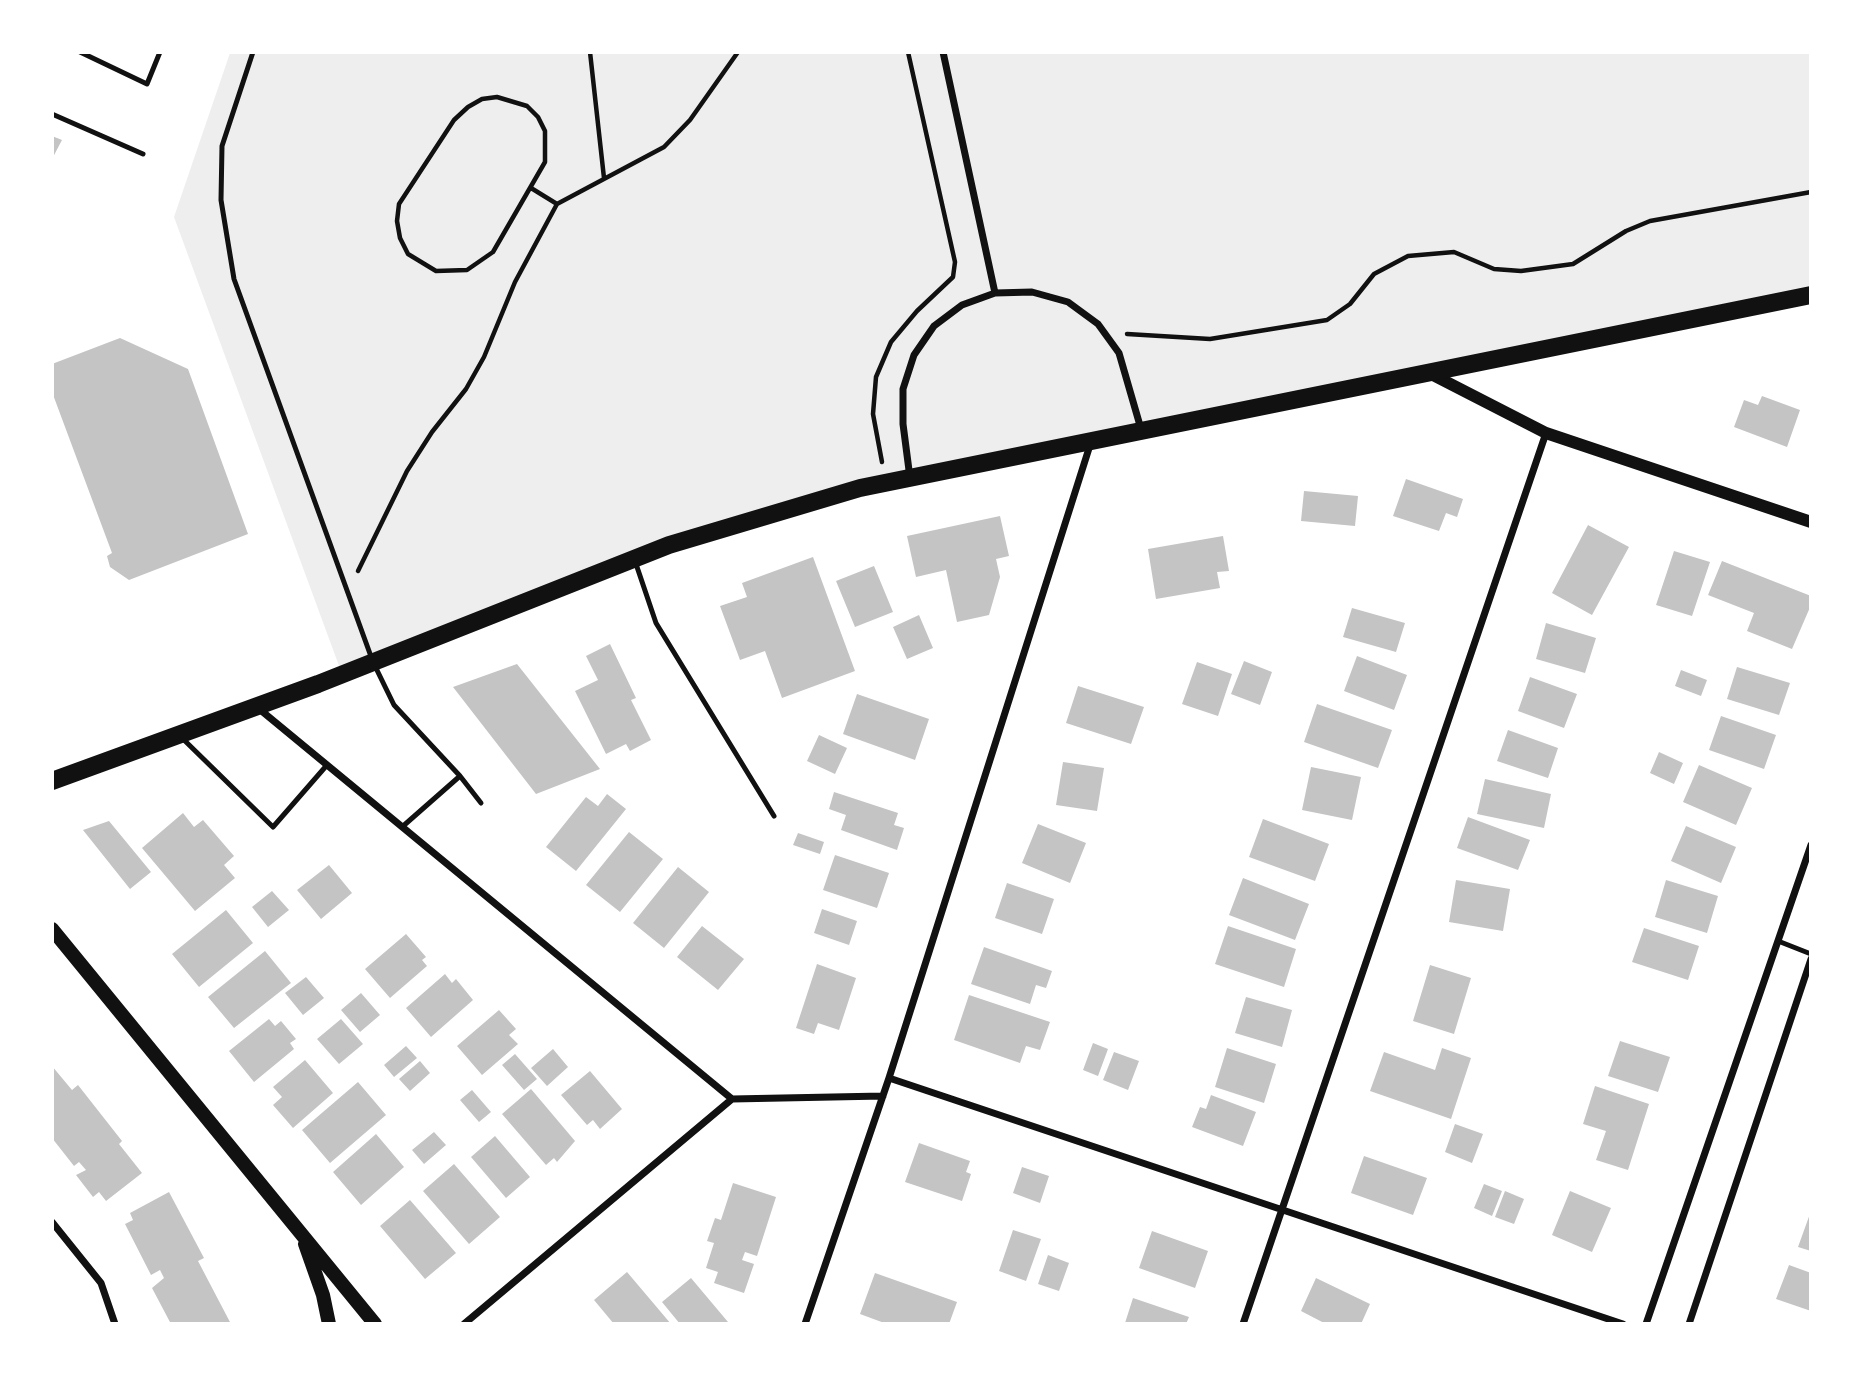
<!DOCTYPE html>
<html>
<head>
<meta charset="utf-8">
<style>
  body { margin:0 }
  #map { position:relative; width:1863px; height:1376px; overflow:hidden; background:#fff; font-family:"Source Sans 3",sans-serif }
  canvas { display:block }
  .frame { position:absolute; inset:0; border:54px solid #fff; pointer-events:none }
</style>
</head>
<body>
<div id="map">
<canvas width="1863" height="1376"></canvas>
<div class="frame"></div>
</div>
<script>
const g = document.querySelector('canvas').getContext('2d');
g.lineJoin = 'round';
function fillPath(path, color) {
  g.fillStyle = color;
  g.fill(path, 'evenodd');
}
function shape(rows) {
  const path = new Path2D();
  for (const r of rows) {
    path.moveTo(r[0], r[1]);
    for (let i = 2; i < r.length; i += 2) path.lineTo(r[i], r[i + 1]);
  }
  return path;
}
function trace(path, color, width, dash) {
  g.strokeStyle = color;
  g.lineWidth = width;
  g.lineCap = dash ? 'butt' : 'round';
  g.setLineDash(dash || []);
  g.stroke(path);
}
fillPath(shape([
  [230,53,1810,53,1810,295,1091,440,669,545,342,674,174,217]
]), '#eee');
fillPath(shape([
  [52,136,62,140,52,159],
  [120,338,188,369,248,534,129,580,110,567,107,556,112,553,52,392,52,364],
  [1762,396,1800,410,1787,447,1734,427,1744,400,1758,405],
  [1406,479,1463,499,1457,517,1446,513,1439,531,1393,516],
  [1304,491,1358,496,1355,526,1301,521],
  [1000,516,1009,556,996,559,1000,577,989,615,957,622,946,570,916,577,907,536],
  [1588,525,1629,547,1592,615,1552,593],
  [1223,536,1229,571,1217,572,1220,588,1156,599,1148,549],
  [1674,551,1710,562,1692,616,1656,605],
  [813,557,855,671,782,698,765,651,740,660,720,606,747,597,742,583],
  [1722,561,1811,596,1811,605,1792,649,1747,631,1754,613,1708,595],
  [874,566,893,612,855,627,836,581],
  [1352,608,1405,623,1396,652,1343,637],
  [919,615,933,648,907,659,893,627],
  [1546,623,1596,638,1585,673,1536,659],
  [610,644,636,698,631,700,651,740,630,751,626,744,606,754,575,691,598,680,586,656],
  [1357,656,1407,675,1394,710,1344,691],
  [1244,661,1272,672,1260,705,1231,694],
  [1197,662,1232,674,1218,716,1182,704],
  [517,664,600,769,536,794,453,687],
  [1737,667,1790,683,1779,715,1727,699],
  [1681,670,1707,680,1701,696,1675,686],
  [1530,677,1577,694,1564,728,1518,711],
  [1078,686,1144,707,1131,744,1066,723],
  [857,694,929,719,915,760,843,734],
  [1317,704,1392,730,1378,768,1304,742],
  [1721,716,1776,735,1764,769,1709,750],
  [1508,730,1558,748,1548,778,1497,761],
  [819,735,847,748,835,774,807,761],
  [1659,752,1683,763,1674,784,1650,773],
  [1063,762,1104,768,1097,811,1056,805],
  [1699,765,1752,788,1736,825,1683,802],
  [1311,767,1361,777,1352,820,1302,810],
  [1485,779,1551,794,1544,828,1477,814],
  [834,792,898,813,894,825,904,828,897,850,841,830,846,815,829,809],
  [607,794,626,809,576,871,546,847,586,797,598,806],
  [183,813,194,827,203,820,234,856,224,865,235,878,195,911,142,848],
  [1468,817,1530,840,1518,870,1457,848],
  [1263,819,1329,844,1315,881,1249,857],
  [109,821,151,872,130,889,83,830],
  [1038,824,1086,843,1070,883,1022,863],
  [1686,826,1736,847,1721,883,1671,861],
  [629,832,663,859,620,912,586,885],
  [798,833,824,842,820,854,793,845],
  [835,855,889,873,877,908,823,890],
  [329,865,352,893,321,919,297,890],
  [678,867,709,892,664,948,633,923],
  [1243,878,1309,904,1295,940,1229,915],
  [1456,880,1510,889,1503,931,1449,922],
  [1666,880,1718,896,1707,933,1655,917],
  [1007,883,1054,899,1042,934,995,918],
  [272,891,289,910,268,927,252,907],
  [822,909,857,921,849,945,814,933],
  [226,910,253,943,199,987,172,954],
  [702,926,744,959,718,990,677,957],
  [1228,926,1296,949,1284,987,1215,964],
  [1644,928,1699,946,1688,980,1632,962],
  [406,934,426,957,422,960,427,966,390,998,365,969],
  [984,947,1052,971,1046,988,1036,985,1030,1004,971,984],
  [265,951,291,983,234,1028,208,997],
  [817,964,856,978,839,1030,818,1023,814,1034,796,1028],
  [1430,965,1471,978,1454,1034,1413,1021],
  [445,974,452,983,456,979,473,1000,431,1037,406,1008],
  [306,977,324,998,303,1015,285,993],
  [361,993,380,1015,360,1032,341,1010],
  [969,995,1050,1022,1040,1050,1026,1046,1020,1063,954,1040],
  [1246,997,1292,1010,1282,1047,1235,1033],
  [499,1010,516,1029,509,1035,518,1044,482,1075,457,1046],
  [269,1019,275,1026,281,1021,296,1039,290,1043,294,1049,254,1082,229,1051],
  [341,1019,363,1044,339,1064,317,1039],
  [1620,1041,1670,1057,1658,1092,1608,1076],
  [1093,1043,1108,1049,1098,1076,1083,1070],
  [406,1046,417,1058,394,1077,384,1065],
  [1227,1048,1276,1064,1264,1103,1215,1087],
  [1442,1048,1471,1058,1451,1119,1370,1091,1384,1052,1435,1070],
  [553,1049,568,1067,547,1086,531,1068],
  [1114,1052,1139,1061,1128,1090,1103,1080],
  [515,1054,537,1079,524,1090,502,1065],
  [305,1060,333,1093,293,1128,273,1105,282,1097,273,1087],
  [420,1061,430,1073,410,1091,399,1079],
  [52,1066,72,1090,78,1085,122,1141,119,1144,142,1173,106,1201,99,1192,93,1197,76,1175,86,1170,79,1162,74,1166,52,1138],
  [590,1071,622,1109,600,1129,593,1120,587,1125,561,1095],
  [358,1082,386,1115,330,1163,302,1130],
  [1595,1086,1649,1104,1628,1170,1596,1160,1606,1131,1583,1124],
  [531,1089,575,1141,557,1162,554,1158,546,1165,502,1114],
  [472,1090,491,1112,479,1122,460,1100],
  [1211,1095,1256,1112,1243,1146,1192,1127,1200,1107,1206,1109],
  [1455,1124,1483,1134,1472,1163,1445,1152],
  [434,1132,446,1145,424,1164,412,1150],
  [376,1134,404,1167,361,1205,333,1172],
  [495,1136,530,1177,506,1198,471,1157],
  [919,1143,970,1161,966,1172,971,1174,962,1201,905,1182],
  [1364,1156,1427,1178,1413,1215,1351,1193],
  [454,1164,500,1217,469,1244,423,1191],
  [1022,1167,1049,1176,1040,1203,1013,1193],
  [733,1183,776,1197,757,1256,745,1252,742,1260,754,1264,744,1293,714,1283,718,1272,706,1268,714,1243,707,1241,715,1218,721,1220],
  [1484,1184,1502,1191,1492,1216,1474,1208],
  [1505,1191,1524,1199,1514,1224,1495,1217],
  [1570,1191,1611,1208,1592,1252,1552,1235],
  [169,1192,204,1258,198,1261,231,1324,171,1324,152,1288,164,1278,160,1270,151,1275,125,1224,133,1220,130,1213],
  [410,1200,456,1253,425,1279,380,1226],
  [1811,1211,1811,1251,1798,1247],
  [1013,1230,1041,1239,1026,1281,999,1271],
  [1152,1231,1208,1251,1195,1288,1139,1268],
  [1048,1255,1069,1263,1059,1291,1038,1284],
  [1789,1265,1811,1273,1811,1311,1776,1299],
  [627,1272,671,1324,614,1324,594,1300],
  [875,1273,957,1302,949,1324,887,1324,860,1314],
  [691,1278,728,1322,726,1324,680,1324,662,1302],
  [1316,1278,1370,1304,1361,1324,1326,1324,1301,1311],
  [1133,1298,1189,1317,1186,1324,1125,1323]
]), '#c4c4c4');
trace(shape([
  [590,52,604,178],
  [497,97,527,106,538,117,545,131,545,162,493,252,467,270,436,271,408,254,400,238,397,221,399,204,454,120,468,107,482,99,497,97],
  [531,188,557,204],
  [1127,334,1210,339,1327,320,1350,304,1374,274,1408,256,1454,252,1494,269,1521,271,1573,264,1626,231,1650,221,1811,192],
  [882,462,873,414,876,377,891,342,917,311,953,277,955,262,908,52],
  [358,571,407,471,432,432,466,389,484,357,515,282,557,204,664,147,690,120,738,52]
]), '#111', 4.5);
trace(shape([
  [80,52,147,84,160,52],
  [253,52,222,146,221,200,234,279,373,662,394,705,460,776,481,803],
  [52,114,143,154],
  [635,561,656,623,774,816],
  [181,737,273,827,327,765],
  [402,827,460,776],
  [1778,941,1811,954]
]), '#111', 5);
trace(shape([
  [943,52,995,293],
  [910,478,903,424,903,389,914,355,934,326,962,305,995,293,1032,292,1068,302,1098,324,1119,353,1141,429],
  [258,708,732,1099,883,1096],
  [889,1078,1623,1324],
  [52,1222,101,1283,115,1324],
  [464,1324,732,1099],
  [805,1324,889,1078,1091,442],
  [1243,1324,1546,433],
  [1646,1324,1811,845],
  [1689,1324,1811,959]
]), '#111', 7);
trace(shape([
  [1431,374,1546,433,1811,522]
]), '#111', 12);
trace(shape([
  [52,929,375,1324],
  [305,1244,323,1295,329,1324]
]), '#111', 14);
trace(shape([
  [52,781,318,684,669,545,860,488,1811,295]
]), '#111', 18);
</script>
</body>
</html>
